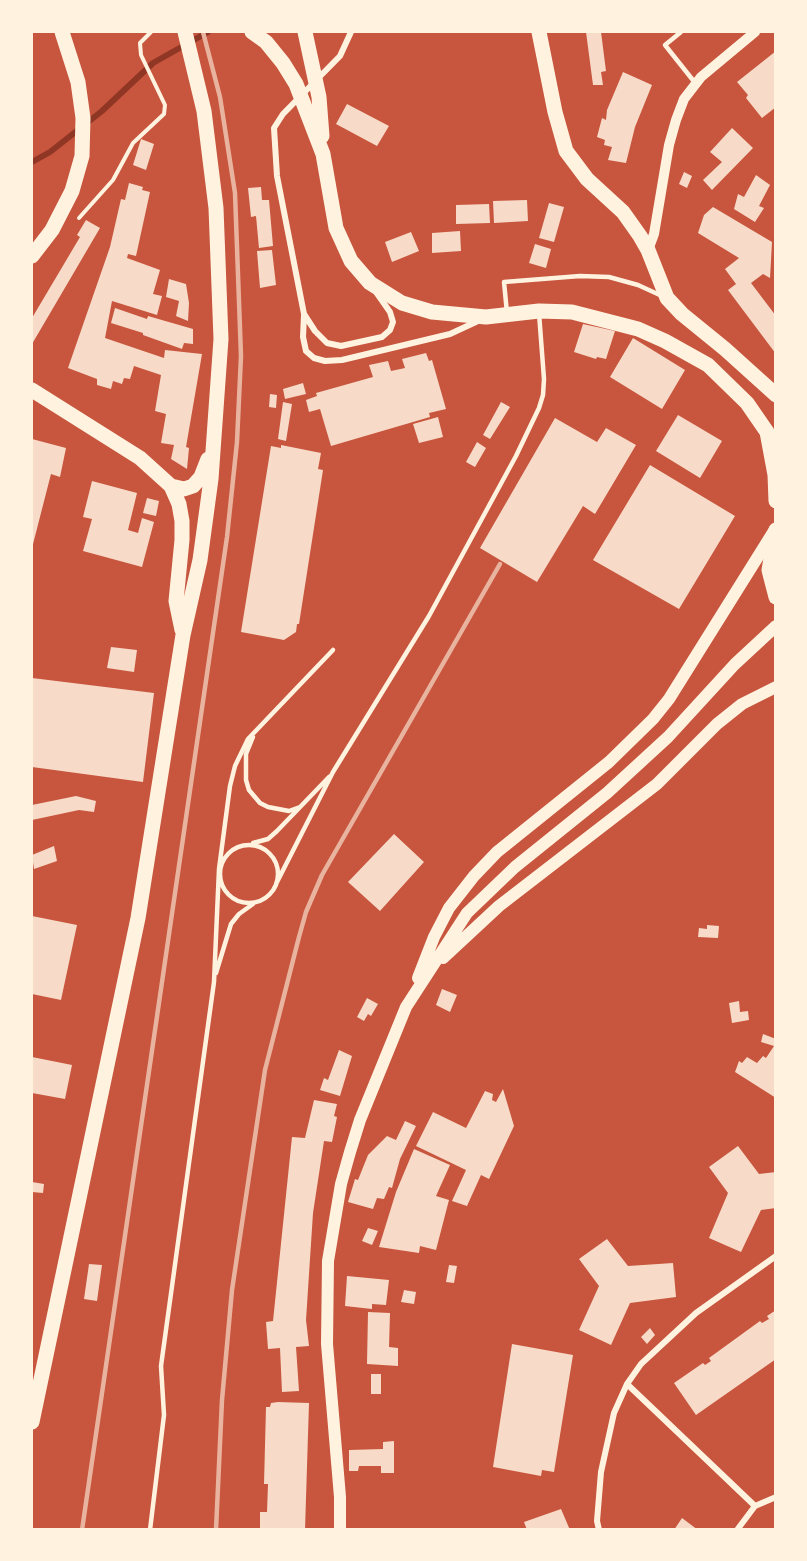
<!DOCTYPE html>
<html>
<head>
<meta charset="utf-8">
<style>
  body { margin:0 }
  #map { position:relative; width:807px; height:1561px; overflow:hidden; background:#c8553d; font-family:Cabin,sans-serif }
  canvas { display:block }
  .frame { position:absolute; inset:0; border:33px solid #fff3e0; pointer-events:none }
</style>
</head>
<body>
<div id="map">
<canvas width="807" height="1561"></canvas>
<div class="frame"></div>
</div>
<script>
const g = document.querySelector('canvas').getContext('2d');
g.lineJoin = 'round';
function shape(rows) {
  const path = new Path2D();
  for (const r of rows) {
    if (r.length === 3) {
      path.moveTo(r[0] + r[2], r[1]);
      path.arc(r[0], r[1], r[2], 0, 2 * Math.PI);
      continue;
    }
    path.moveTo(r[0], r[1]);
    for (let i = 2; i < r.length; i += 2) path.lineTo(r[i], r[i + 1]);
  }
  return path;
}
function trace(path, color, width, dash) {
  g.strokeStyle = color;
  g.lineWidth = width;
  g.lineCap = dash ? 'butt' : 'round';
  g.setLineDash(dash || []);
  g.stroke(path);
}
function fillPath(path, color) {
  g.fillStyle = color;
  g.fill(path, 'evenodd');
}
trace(shape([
  [32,162,50,152,102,111,153,63,208,32]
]), '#8f3625', 6);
fillPath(shape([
  [586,32,601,32,606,71,601,72,603,85,593,85],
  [776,51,776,107,762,118,746,98,748,95,737,82],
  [623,72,652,85,635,127,626,163,608,160,612,147,604,145,605,140,597,137,602,118,606,120,607,110],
  [347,104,389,126,377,146,336,124],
  [732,128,753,148,712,190,703,180,722,162,710,152],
  [141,139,154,144,146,170,133,165],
  [684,172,692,176,687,188,679,184],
  [756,175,770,185,759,206,764,208,755,222,734,209,738,194,744,197],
  [129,183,143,187,142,190,150,192,136,256,128,254,127,258,160,270,153,294,162,296,157,315,112,301,105,338,164,358,165,350,202,354,186,447,189,448,187,469,171,459,174,445,161,443,166,414,155,411,161,375,134,366,130,379,124,378,122,384,113,381,111,389,97,385,97,379,68,368,110,247,121,199,125,200],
  [261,187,262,200,269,200,273,246,259,248,256,216,251,217,248,188],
  [527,200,528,221,494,223,493,201],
  [549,203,564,207,554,242,539,238],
  [489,204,490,223,456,224,456,205],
  [713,207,772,242,770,278,763,274,751,283,776,316,776,354,728,290,736,284,725,269,739,258,698,233,704,215],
  [86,220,100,228,32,344,32,318,80,237,77,235],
  [460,231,461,251,432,253,432,233],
  [411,232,419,251,392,262,385,242],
  [535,244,551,249,546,268,529,263],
  [272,250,276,285,260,288,257,251],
  [169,279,186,284,189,303,188,321,176,316,179,301,166,297],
  [115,308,147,319,148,316,193,329,193,344,184,343,182,349,143,335,143,333,111,323],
  [583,324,615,331,606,359,597,357,596,359,574,352],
  [633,338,685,370,662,409,610,377],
  [426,353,429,361,432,360,446,409,429,413,430,417,331,446,320,409,309,412,306,400,317,396,316,393,373,377,369,365,388,361,391,371,405,368,402,359],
  [303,383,306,394,285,399,283,389],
  [270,394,277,395,276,408,269,407],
  [283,402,292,404,286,441,278,439],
  [501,402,510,407,490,439,483,435],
  [678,415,722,441,700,478,656,451],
  [438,417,443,437,419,443,413,424],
  [555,418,597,442,606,428,636,445,595,514,583,506,537,582,480,548],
  [32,439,66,448,60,477,51,474,32,548],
  [477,442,486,448,475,467,466,462],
  [281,445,321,453,318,469,323,470,299,624,297,624,296,632,284,640,241,632,271,446,281,448],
  [650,465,735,516,679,609,593,560],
  [92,481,137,493,128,530,138,533,142,518,154,522,142,567,83,551,92,519,83,517],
  [147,498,159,501,156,516,143,513],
  [111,647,137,650,134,672,107,668],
  [32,678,154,693,143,782,32,767],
  [76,796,96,801,94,812,79,810,32,820,32,805],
  [394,834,424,862,380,911,348,882],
  [54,846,57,861,34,869,32,855],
  [32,916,77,925,61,1000,32,994],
  [707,925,719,926,718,938,698,937,699,928,707,929],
  [442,989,457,995,450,1012,436,1005],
  [367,998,378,1004,371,1016,368,1014,364,1021,357,1017],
  [739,1001,740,1012,748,1011,749,1020,732,1023,729,1003],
  [763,1034,776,1039,776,1098,735,1072,739,1061,742,1063,747,1057,757,1063,763,1056,766,1058,774,1046,761,1042],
  [339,1050,352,1056,340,1096,320,1090,324,1078,328,1080],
  [32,1057,72,1065,65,1099,32,1093],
  [503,1089,514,1126,489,1179,481,1175,467,1206,452,1201,466,1170,416,1146,433,1112,466,1128,485,1091,493,1094,492,1100,496,1102],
  [314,1100,337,1104,334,1116,337,1117,332,1142,324,1141,313,1213,306,1320,309,1346,296,1347,299,1391,282,1392,280,1348,268,1349,266,1322,273,1321,292,1137,305,1138],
  [405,1121,416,1126,400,1159,392,1188,389,1187,384,1199,377,1198,373,1209,348,1202,355,1179,358,1180,368,1155,387,1136,396,1140],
  [738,1146,759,1174,776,1172,776,1208,761,1210,741,1252,709,1238,728,1193,709,1167],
  [414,1149,450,1165,436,1196,449,1200,436,1250,420,1246,419,1253,379,1247,396,1192],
  [32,1182,44,1184,43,1193,32,1192],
  [368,1228,378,1231,372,1245,362,1241],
  [607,1239,628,1266,673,1263,676,1297,630,1303,611,1345,579,1330,599,1286,579,1259],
  [89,1264,102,1265,97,1301,84,1299],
  [449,1265,457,1266,454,1283,446,1282],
  [347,1276,389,1280,386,1305,372,1304,372,1309,345,1306],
  [404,1290,416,1292,414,1304,401,1302],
  [776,1310,776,1359,696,1415,674,1383,703,1363,705,1365,711,1361,709,1358,760,1321,762,1323,769,1319,767,1316],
  [368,1312,390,1313,389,1347,398,1348,398,1366,367,1364],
  [650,1328,655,1335,647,1344,641,1337],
  [512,1344,573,1355,554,1472,542,1470,541,1476,493,1467],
  [371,1374,381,1374,381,1394,371,1394],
  [278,1402,309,1403,305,1530,260,1529,260,1512,267,1512,268,1484,264,1484,266,1407,270,1407,271,1403],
  [394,1441,394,1473,381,1473,381,1466,359,1466,358,1471,349,1471,349,1450,383,1449,383,1442],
  [561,1509,570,1530,527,1530,524,1522],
  [682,1518,698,1530,674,1530]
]), '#f7dbc8');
trace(shape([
  [79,218,113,180,133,143,164,114,165,105,141,55,140,43,151,32]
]), '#fff3e0', 4);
trace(shape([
  [681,32,665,45,696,84],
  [507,313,504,282,580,276,609,277,638,285,662,296],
  [253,737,246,754,246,780,249,790,260,803,268,807,289,811,300,807],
  [253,843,268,839,277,831,329,777],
  [249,874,29],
  [276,884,333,772,429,616,516,456,539,408,543,395,544,379,539,313],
  [216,973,231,924,239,914,253,904],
  [150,1530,164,1415,161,1366,214,982,219,869,230,786,235,766,248,739,333,650]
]), '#fff3e0', 4.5);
trace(shape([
  [351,32,340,56,283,114,274,128,277,176,304,314,315,331,327,343,341,346,382,337,390,330,393,322,390,312,376,292],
  [304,315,303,337,306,351,314,358,325,361,342,360,450,334,478,321],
  [627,1384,755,1506],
  [599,1530,597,1521,601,1472,614,1413,627,1384,641,1364,696,1313,776,1256],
  [737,1530,755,1506,776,1497]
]), '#fff3e0', 6);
trace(shape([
  [648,250,654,234,669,145,676,120,684,99,701,77,755,32]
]), '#fff3e0', 10);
trace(shape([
  [443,958,499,906,657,784,717,724,742,704,776,687],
  [418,978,434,937,449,908,474,876,497,852,609,762,653,719,669,699,774,531],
  [340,1530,340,1497,327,1344,328,1261,341,1184,350,1152,360,1120,406,1007,467,913,515,867,607,793,668,737,735,664,776,626]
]), '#fff3e0', 12);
trace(shape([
  [252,32,266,42,283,63,296,84,323,154,336,228,351,261,370,283,402,303,432,312,486,317,539,311,572,312,638,329,665,341,708,365,747,403,767,432,775,475,776,501],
  [305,32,319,97,322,136],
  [539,32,555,112,566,151,587,179,623,212,640,236,648,250,667,298,682,314,725,349,776,395],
  [32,256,52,230,72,191,82,156,83,118,78,82,62,32],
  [32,390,140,458,171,486,179,504,182,521,182,540,176,601,182,630],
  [171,486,184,489,193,486,201,477,208,459],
  [776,530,769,570,776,597],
  [32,1422,138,918,183,635,200,560,211,479,221,339,216,208,204,111,185,32]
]), '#fff3e0', 15);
trace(shape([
  [82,1530,227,537,237,442,241,356,235,193,220,97,203,32],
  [216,1530,222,1400,232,1290,265,1070,299,937,306,912,322,875,500,564]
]), '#e9b49f', 4.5);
</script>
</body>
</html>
